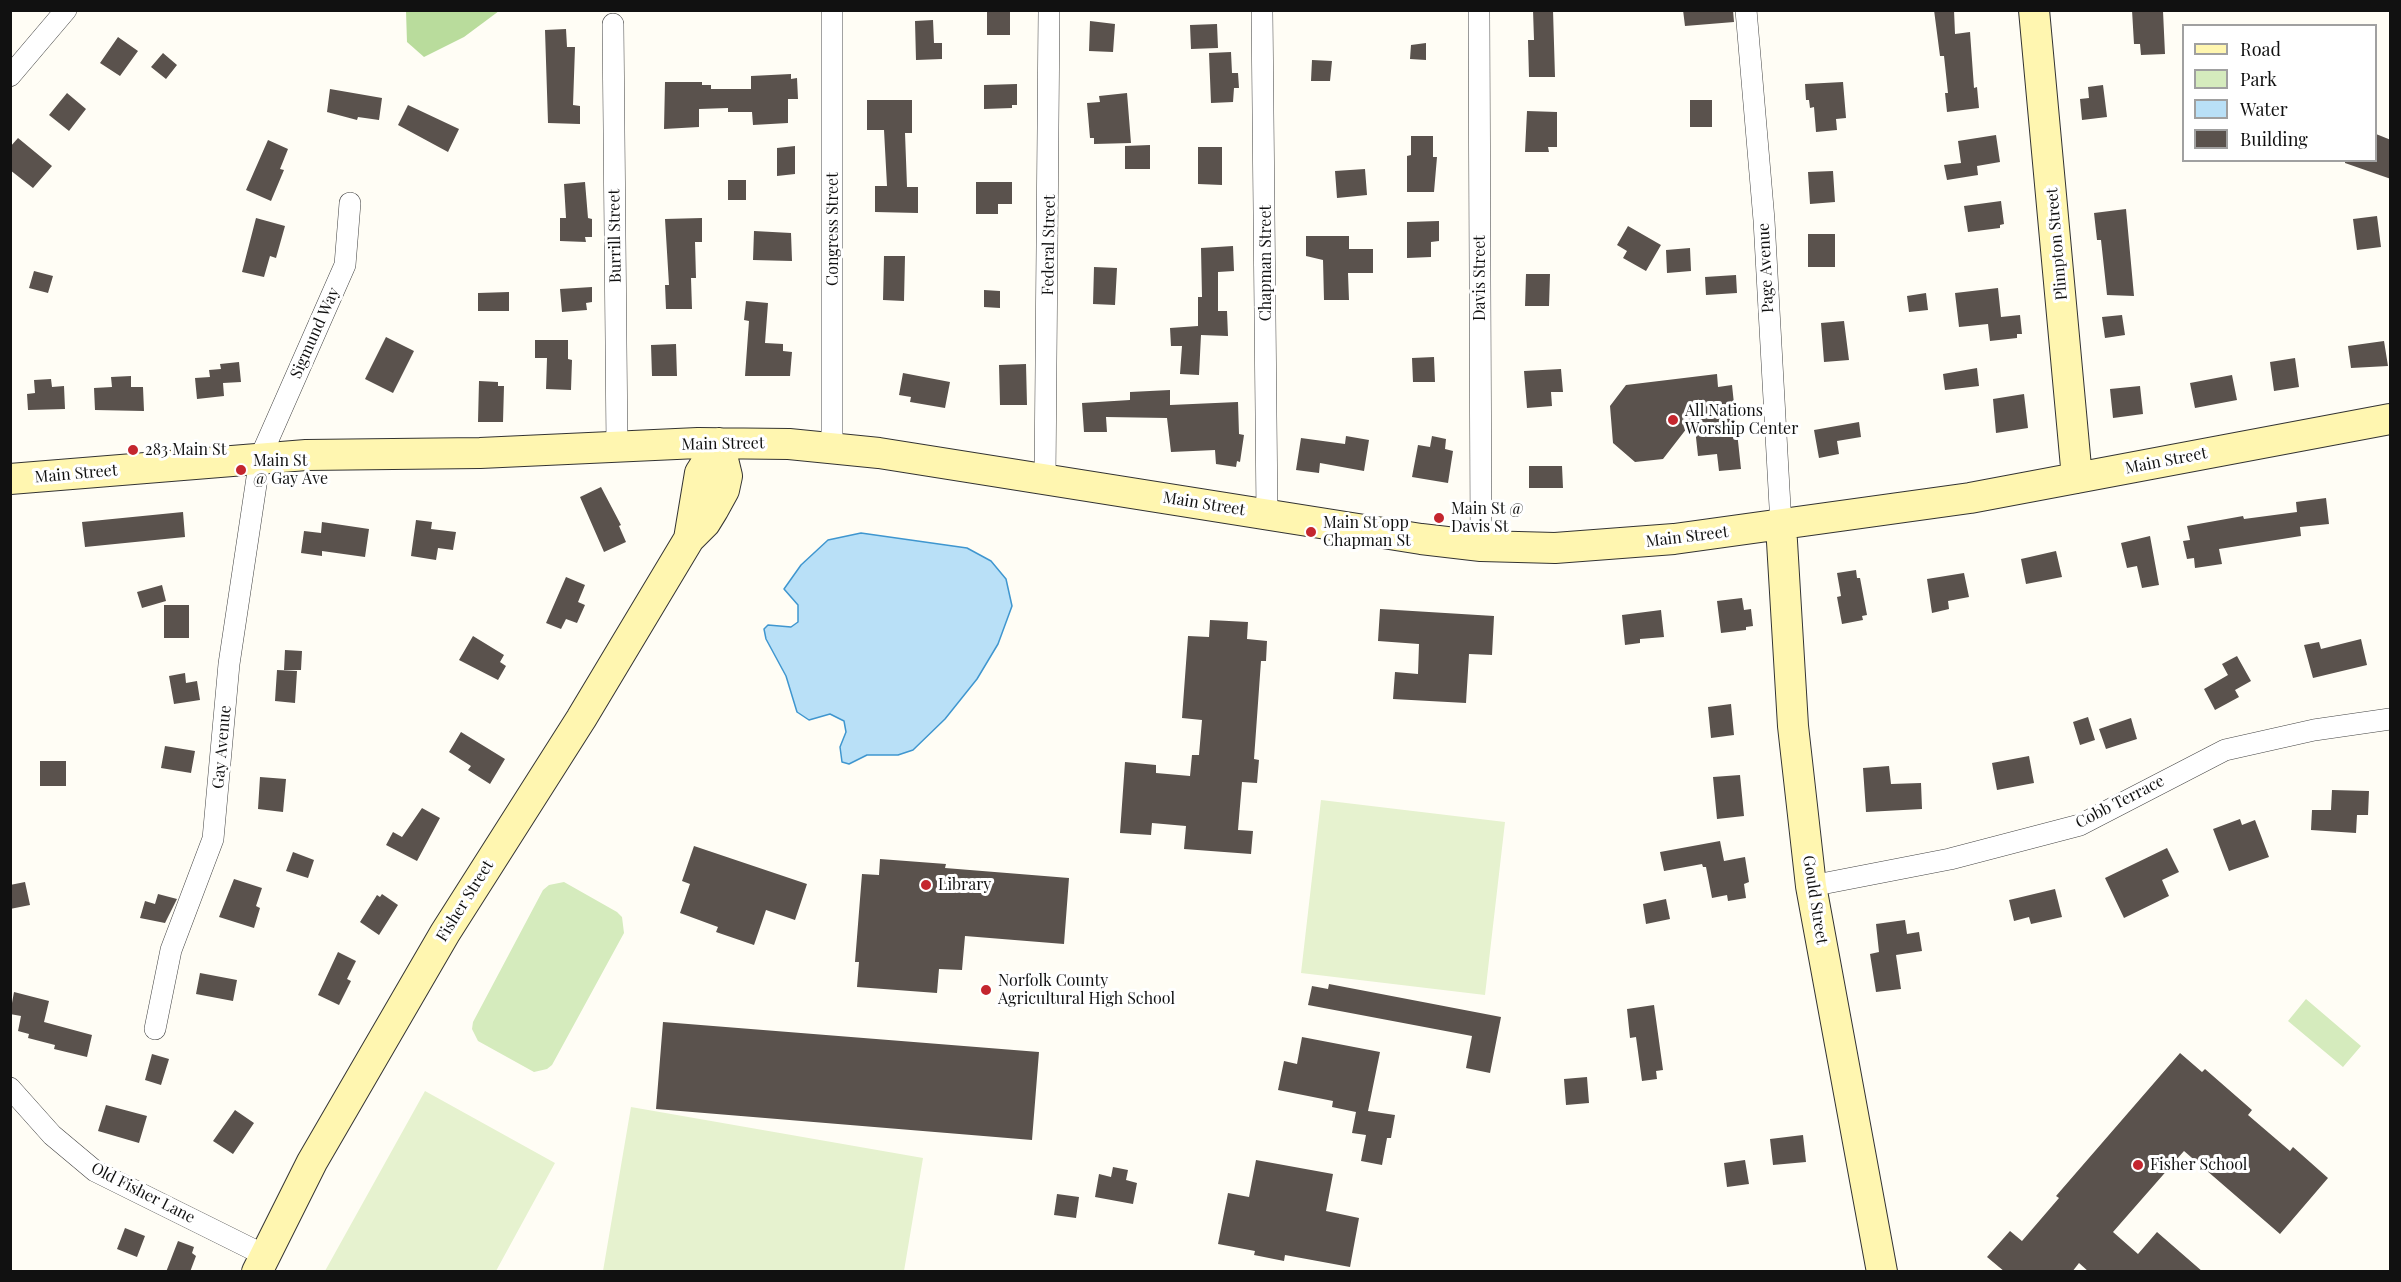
<!DOCTYPE html>
<html>
<head>
<meta charset="utf-8">
<style>
  body { margin:0 }
  #map { position:relative; width:2401px; height:1282px; overflow:hidden; background:#fffdf5; font-family:"Playfair Display",serif }
  canvas { display:block }
  .frame { position:absolute; inset:0; border:12px solid #111; pointer-events:none }
  .legend { position:absolute; left:2182px; top:24px; width:195px; height:138px; box-sizing:border-box; background:#fff; border:2px solid #a0a0a0; margin:0; padding:8px 10px; list-style:none; font-size:18px; color:#111 }
  .legend li { display:flex; align-items:center; gap:12px; height:30px }
  .legend b { width:30px; border:2px solid #a0a0a0 }
</style>
</head>
<body>
<div id="map">
<canvas width="2401" height="1282"></canvas>
<div class="frame"></div>
<ul class="legend">
<li><b style="height:8px;background:#fff6b0"></b>Road</li>
<li><b style="height:16px;background:#d5ebbd"></b>Park</li>
<li><b style="height:16px;background:#b9e0f7"></b>Water</li>
<li><b style="height:16px;background:#5a524d"></b>Building</li>
</ul>
</div>
<script>
const g = document.querySelector('canvas').getContext('2d');
g.lineJoin = 'round';
function fillPath(path, color) {
  g.fillStyle = color;
  g.fill(path, 'evenodd');
}
function shape(rows) {
  const path = new Path2D();
  for (const r of rows) {
    path.moveTo(r[0], r[1]);
    for (let i = 2; i < r.length; i += 2) path.lineTo(r[i], r[i + 1]);
  }
  return path;
}
function trace(path, color, width, dash) {
  g.strokeStyle = color;
  g.lineWidth = width;
  g.lineCap = dash ? 'butt' : 'round';
  g.setLineDash(dash || []);
  g.stroke(path);
}
function write(font, color, halo, rows, align = 'center') {
  g.font = font + ' "Playfair Display",serif';
  g.lineWidth = 6;
  g.setLineDash([]);
  g.textBaseline = 'middle';
  g.strokeStyle = halo;
  g.fillStyle = color;
  for (const [text, x, y, turn = 0] of rows) {
    g.save();
    g.translate(x, y);
    g.rotate((+turn || 0) * Math.PI / 180);
    g.textAlign = isNaN(turn) ? turn : align;
    if (halo) g.strokeText(text, 0, 0);
    g.fillText(text, 0, 0);
    g.restore();
  }
}
fillPath(shape([
  [564,882,617,912,622,917,624,933,552,1065,547,1069,534,1072,478,1041,472,1029,473,1022,543,890,549,885],
  [2306,999,2361,1046,2343,1067,2288,1021]
]), '#d5ebbd');
fillPath(shape([
  [406,11,406,10,499,11,464,37,424,57,407,42]
]), '#b9dc9c');
fillPath(shape([
  [1321,800,1505,822,1485,995,1301,973],
  [425,1091,555,1163,496,1271,325,1271],
  [631,1107,923,1158,904,1271,603,1271]
]), '#e6f2cf');
const water = shape([
  [861,533,967,548,991,561,1006,579,1012,606,998,644,977,679,945,719,913,750,898,755,867,755,849,764,842,762,840,747,846,732,844,721,830,714,809,720,797,712,786,676,766,639,764,629,768,625,791,627,798,622,798,605,784,589,801,565,828,540,861,533]
]);
fillPath(water, '#b9e0f7');
trace(water, '#3f96cf', 1.5);
fillPath(shape([
  [987,10,1010,10,1010,35,987,35],
  [1533,10,1553,10,1555,77,1529,77,1528,40,1534,40],
  [1683,10,1733,10,1734,22,1685,26],
  [1934,10,1954,10,1955,34,1970,32,1974,88,1977,87,1979,108,1947,112,1945,93,1948,93,1944,56,1940,56],
  [2132,10,2163,11,2165,54,2141,55,2140,44,2134,44],
  [933,20,934,43,942,43,942,59,916,60,915,21],
  [1090,21,1115,24,1113,52,1089,51],
  [1217,24,1218,48,1191,49,1190,25],
  [566,29,567,47,575,47,573,105,580,106,580,124,548,123,545,30],
  [118,37,138,51,120,76,100,63],
  [1426,43,1426,60,1410,59,1411,45],
  [1231,52,1232,73,1238,73,1239,88,1234,88,1233,102,1211,103,1209,53],
  [163,53,177,65,166,79,151,67],
  [1312,60,1332,61,1330,81,1311,81],
  [791,74,791,79,797,78,798,99,788,99,788,123,753,125,752,112,728,112,728,108,699,109,699,127,664,129,665,82,702,82,702,85,711,85,711,89,751,89,751,76],
  [1843,82,1846,118,1836,119,1837,130,1816,132,1814,107,1810,108,1809,100,1806,100,1805,84],
  [1017,84,1017,105,1012,105,1012,108,984,109,984,85],
  [2103,85,2107,117,2082,120,2080,99,2089,98,2088,87],
  [330,89,382,98,379,120,358,117,357,120,327,112],
  [67,93,86,109,69,131,49,115],
  [1127,93,1131,143,1094,144,1094,138,1090,138,1087,103,1100,102,1099,96],
  [867,100,912,100,912,133,905,133,907,187,918,187,918,213,875,212,875,186,887,186,884,130,867,130],
  [1690,100,1712,100,1712,127,1690,127],
  [408,105,459,129,448,152,398,125],
  [1527,111,1557,112,1557,147,1548,147,1549,152,1525,152],
  [2376,134,2391,140,2391,179,2345,163,2345,160,2376,160],
  [1996,135,2000,162,1977,166,1978,175,1947,180,1944,165,1961,163,1958,141],
  [1411,136,1433,136,1433,157,1437,157,1434,192,1407,192,1407,156,1411,155],
  [18,138,52,166,33,188,10,170,10,147],
  [268,140,288,149,280,169,284,170,271,201,246,190],
  [1150,145,1150,169,1125,169,1125,146],
  [795,146,795,174,777,176,777,148],
  [1198,147,1222,147,1222,185,1198,184],
  [1365,169,1367,195,1337,198,1335,171],
  [1833,171,1835,202,1810,204,1808,172],
  [728,180,746,180,746,200,728,200],
  [585,182,588,218,592,219,592,237,585,237,586,242,560,241,560,218,566,218,564,184],
  [976,182,1012,182,1012,204,998,204,998,214,976,214],
  [2001,201,2004,224,2000,225,2000,228,1968,232,1964,206],
  [2126,209,2134,296,2107,295,2101,240,2097,240,2094,213],
  [2377,216,2381,247,2357,250,2353,219],
  [256,218,285,226,276,258,270,256,264,277,242,272],
  [702,218,702,242,695,242,696,278,691,278,692,309,666,309,665,285,669,285,665,219],
  [1439,221,1439,241,1431,242,1431,257,1407,258,1407,222],
  [1628,226,1661,245,1646,271,1623,258,1627,251,1617,245],
  [754,231,791,233,792,261,753,260],
  [1808,234,1835,234,1835,267,1808,267],
  [1306,236,1349,236,1349,249,1373,249,1373,273,1348,273,1349,300,1324,300,1323,260,1306,256],
  [1233,246,1234,271,1218,272,1218,311,1227,311,1228,336,1201,335,1199,375,1180,374,1182,346,1171,346,1170,328,1198,326,1198,297,1202,297,1201,248],
  [1690,248,1691,271,1667,273,1666,250],
  [884,256,905,256,904,301,883,300],
  [1094,267,1117,268,1115,305,1093,304],
  [34,271,53,276,48,293,29,288],
  [1526,274,1550,274,1549,306,1525,306],
  [1736,275,1737,293,1706,295,1705,277],
  [592,287,592,302,586,303,587,310,562,312,560,289],
  [1998,288,2001,317,2020,315,2022,334,2017,334,2017,338,1990,341,1988,324,1959,327,1955,293],
  [984,290,1000,291,1000,308,984,307],
  [509,292,509,311,478,311,478,293],
  [1926,293,1928,310,1909,312,1907,296],
  [746,301,768,303,765,343,783,344,783,351,792,352,790,376,745,376,749,321,744,320],
  [2122,315,2125,335,2105,338,2102,317],
  [1844,321,1849,360,1824,362,1821,323],
  [386,337,414,351,393,393,365,379],
  [535,340,568,340,568,359,572,360,571,390,546,389,547,358,535,358],
  [2384,341,2388,366,2351,368,2348,346],
  [676,344,677,376,652,376,651,345],
  [1434,357,1435,382,1413,382,1412,358],
  [2295,358,2299,387,2274,391,2270,362],
  [239,362,241,382,223,383,224,396,197,399,195,378,210,377,209,370,221,369,220,364],
  [1026,364,1027,405,1000,405,999,365],
  [1977,368,1979,386,1945,390,1943,374],
  [1561,369,1563,392,1551,392,1552,406,1527,408,1524,371],
  [903,373,950,382,945,408,910,402,911,397,899,395],
  [1717,374,1718,387,1732,385,1741,469,1719,471,1717,454,1698,456,1694,419,1663,459,1635,462,1613,443,1610,406,1626,385],
  [2232,375,2237,400,2195,408,2190,383],
  [131,376,131,387,143,387,144,411,95,410,94,388,112,387,111,377],
  [51,379,52,387,64,386,65,409,28,410,27,394,35,393,34,380],
  [479,381,498,382,498,386,504,386,503,422,478,422],
  [2140,386,2143,414,2113,418,2110,389],
  [1170,390,1170,405,1238,402,1239,434,1244,435,1240,462,1237,461,1236,467,1216,464,1215,450,1171,452,1167,418,1106,417,1107,432,1084,432,1082,403,1130,400,1130,392],
  [2024,394,2028,428,1996,433,1993,399],
  [1859,422,1861,437,1837,441,1839,454,1819,458,1814,430],
  [1346,436,1369,440,1364,471,1320,463,1319,473,1296,470,1301,438,1345,444],
  [1432,436,1446,439,1445,449,1453,451,1448,483,1412,477,1418,445,1430,447],
  [1529,466,1562,466,1563,488,1529,488],
  [601,487,621,525,619,526,626,542,604,552,580,497],
  [2326,498,2329,524,2300,527,2301,536,2219,549,2222,564,2195,568,2194,558,2187,559,2183,541,2190,540,2187,526,2243,516,2244,519,2297,512,2296,502],
  [183,512,185,537,85,547,82,522],
  [416,520,432,522,431,529,456,532,453,550,438,548,436,560,411,556],
  [322,522,369,529,365,557,322,551,322,556,301,553,304,531,321,533],
  [2150,536,2159,585,2142,588,2137,566,2127,568,2121,543],
  [2056,551,2062,577,2026,584,2021,559],
  [1856,570,1857,578,1860,578,1867,615,1862,616,1863,620,1842,624,1837,597,1841,596,1837,573],
  [1964,573,1969,597,1948,601,1949,609,1932,613,1927,579],
  [566,577,585,585,578,602,585,605,577,623,566,619,561,629,546,623],
  [162,585,166,601,142,608,137,592],
  [1742,598,1744,610,1751,609,1753,626,1746,627,1746,630,1721,633,1717,601],
  [164,605,189,605,189,638,164,638],
  [1380,609,1494,616,1492,655,1469,654,1466,703,1393,699,1395,672,1418,674,1419,644,1378,641],
  [1661,610,1664,637,1640,639,1640,643,1625,645,1622,615],
  [1210,620,1248,622,1247,639,1267,641,1266,661,1261,661,1254,759,1259,760,1257,783,1242,782,1238,830,1253,831,1251,854,1184,849,1186,826,1152,823,1151,835,1120,833,1125,762,1156,765,1156,773,1190,776,1192,755,1199,755,1202,720,1182,718,1188,636,1209,637],
  [473,636,504,655,500,662,506,666,498,680,459,660],
  [2361,639,2367,665,2313,678,2304,645,2319,642,2321,649],
  [285,650,302,651,301,670,284,670],
  [2237,656,2251,681,2235,690,2239,697,2215,710,2204,689,2228,675,2222,664],
  [277,670,297,671,295,703,275,701],
  [185,673,186,683,197,681,200,700,174,704,169,676],
  [1731,704,1734,735,1711,738,1708,707],
  [2088,717,2095,740,2080,745,2073,722],
  [2131,718,2137,739,2106,749,2099,729],
  [461,732,505,759,490,784,468,770,471,766,449,752],
  [165,746,195,751,191,773,161,768],
  [2029,756,2034,783,1997,790,1992,763],
  [40,761,66,761,66,786,40,786],
  [1889,766,1891,784,1921,783,1922,809,1866,812,1863,768],
  [1740,775,1744,816,1717,819,1713,777],
  [260,777,286,779,283,812,258,809],
  [2332,790,2369,791,2368,815,2357,815,2356,833,2311,830,2312,810,2331,810],
  [422,808,440,818,417,861,386,845,393,832,402,837],
  [2240,819,2242,825,2255,820,2269,857,2229,871,2213,829],
  [1720,841,1724,861,1745,857,1749,882,1744,884,1746,898,1728,901,1727,895,1712,898,1706,867,1703,867,1702,864,1664,871,1660,852],
  [694,846,807,884,795,920,766,910,754,945,716,932,718,927,680,913,690,884,682,881],
  [2167,848,2179,872,2162,880,2169,896,2124,918,2105,878],
  [293,852,314,860,308,878,286,871],
  [880,859,946,864,945,868,1069,878,1064,944,965,936,962,970,939,969,937,993,857,987,859,962,855,962,862,874,879,875],
  [234,879,262,888,256,906,260,908,254,928,219,917],
  [25,882,30,905,10,909,10,885],
  [2055,889,2062,917,2031,924,2029,917,2014,921,2009,900],
  [158,894,177,899,165,923,140,918,145,901,155,904],
  [382,894,398,905,379,935,360,922,377,895,380,897],
  [1666,899,1670,919,1646,924,1643,904],
  [1905,920,1907,934,1919,932,1922,951,1896,955,1901,989,1876,992,1870,954,1879,952,1876,924],
  [338,952,356,961,347,979,351,981,339,1005,318,995],
  [200,973,237,980,233,1001,196,994],
  [1329,984,1501,1017,1490,1073,1466,1068,1472,1036,1308,1005,1312,986,1328,989],
  [14,992,49,1001,44,1022,92,1035,87,1057,54,1049,55,1045,28,1038,29,1034,18,1031,21,1016,10,1014],
  [1654,1005,1663,1070,1656,1071,1657,1079,1642,1081,1636,1037,1630,1038,1627,1009],
  [663,1022,1039,1052,1032,1140,656,1109],
  [1302,1037,1380,1052,1368,1111,1395,1115,1391,1138,1387,1138,1382,1165,1361,1161,1366,1135,1352,1133,1356,1112,1332,1107,1333,1101,1278,1090,1284,1061,1297,1064],
  [2180,1053,2202,1072,2205,1069,2252,1110,2248,1115,2290,1151,2293,1147,2328,1178,2280,1234,2184,1151,2113,1232,2138,1254,2157,1232,2203,1272,2089,1272,2079,1263,2072,1272,2005,1272,1987,1257,2010,1231,2022,1241,2059,1198,2056,1196],
  [152,1054,169,1059,161,1085,145,1080],
  [1587,1077,1589,1103,1566,1105,1564,1079],
  [106,1105,147,1116,139,1143,98,1131],
  [235,1110,254,1123,233,1154,213,1141],
  [1803,1135,1806,1162,1773,1165,1770,1139],
  [1256,1160,1333,1174,1326,1211,1359,1218,1350,1267,1285,1255,1284,1261,1254,1255,1255,1251,1218,1244,1228,1193,1249,1197],
  [1745,1160,1749,1184,1727,1187,1724,1163],
  [1113,1167,1128,1170,1126,1180,1137,1183,1133,1204,1095,1197,1099,1174,1111,1177],
  [1057,1194,1079,1197,1076,1218,1054,1215],
  [125,1228,145,1236,137,1257,117,1249],
  [178,1241,194,1247,192,1253,196,1256,190,1272,166,1272]
]), '#5a524d');
const street = shape([
  [832,10,832,447],
  [1262,10,1267,515],
  [1479,10,1481,546],
  [1746,10,1764,220,1781,525],
  [613,24,617,448],
  [10,76,66,10],
  [1045,480,1049,10],
  [1811,886,1950,859,2080,825,2225,750,2314,730,2390,719],
  [155,1029,171,950,213,839,229,664,260,458,345,265,350,203],
  [10,1088,52,1135,95,1171,264,1255]
]);
const secondary = shape([
  [2034,10,2077,478],
  [10,479,306,455,480,453,698,443,789,444,879,453,1421,539,1481,546,1555,548,1674,539,1970,498,2390,419],
  [1781,525,1793,726,1811,886,1882,1272],
  [689,539,700,473,719,443],
  [257,1272,312,1162,445,933,581,719,689,539,705,523,713,510,724,490,727,476,719,443]
]);
trace(street, '#444', 22);
trace(secondary, '#333', 32);
trace(street, '#fff', 21);
trace(secondary, '#fff6b0', 30);
for (const [x, y, r, color] of [
  [1673,420,6,"#c4262e"],
  [133,450,6,"#c4262e"],
  [241,470,6,"#c4262e"],
  [1439,518,6,"#c4262e"],
  [1311,532,6,"#c4262e"],
  [926,885,6,"#c4262e"],
  [986,990,6,"#c4262e"],
  [2138,1165,6,"#c4262e"]
]) {
  const dot = new Path2D();
  dot.arc(x, y, r, 0, 2 * Math.PI);
  g.fillStyle = color;
  g.fill(dot);
  trace(dot, '#fff', 2);
}
write('16px', '#111', '#fff', [
  ["Congress Street",833,229,-90],
  ["Burrill Street",615,236,-91],
  ["Plimpton Street",2057,244,-95],
  ["Federal Street",1049,245,-89],
  ["Chapman Street",1266,263,-90],
  ["Page Avenue",1766,268,-93],
  ["Davis Street",1480,278,-90],
  ["Sigmund Way",315,333,-66],
  ["Main Street",723,444,-1],
  ["Main Street",2166,461,-11],
  ["Main Street",76,474,-5],
  ["Main Street",1204,504,9],
  ["Main Street",1687,537,-7],
  ["Gay Avenue",222,747,-85],
  ["Cobb Terrace",2120,802,-27],
  ["Gould Street",1815,900,81],
  ["Fisher Street",465,901,-58],
  ["Old Fisher Lane",143,1193,27]
]);
write('16px', '#111', '#fff', [
  ["All Nations",1685,411],
  ["Worship Center",1685,429],
  ["283 Main St",145,450],
  ["Main St",253,461],
  ["@ Gay Ave",253,479],
  ["Main St @",1451,509],
  ["Davis St",1451,527],
  ["Main St opp",1323,523],
  ["Chapman St",1323,541],
  ["Library",938,885],
  ["Norfolk County",998,981],
  ["Agricultural High School",998,999],
  ["Fisher School",2150,1165]
], 'left');
</script>
</body>
</html>
